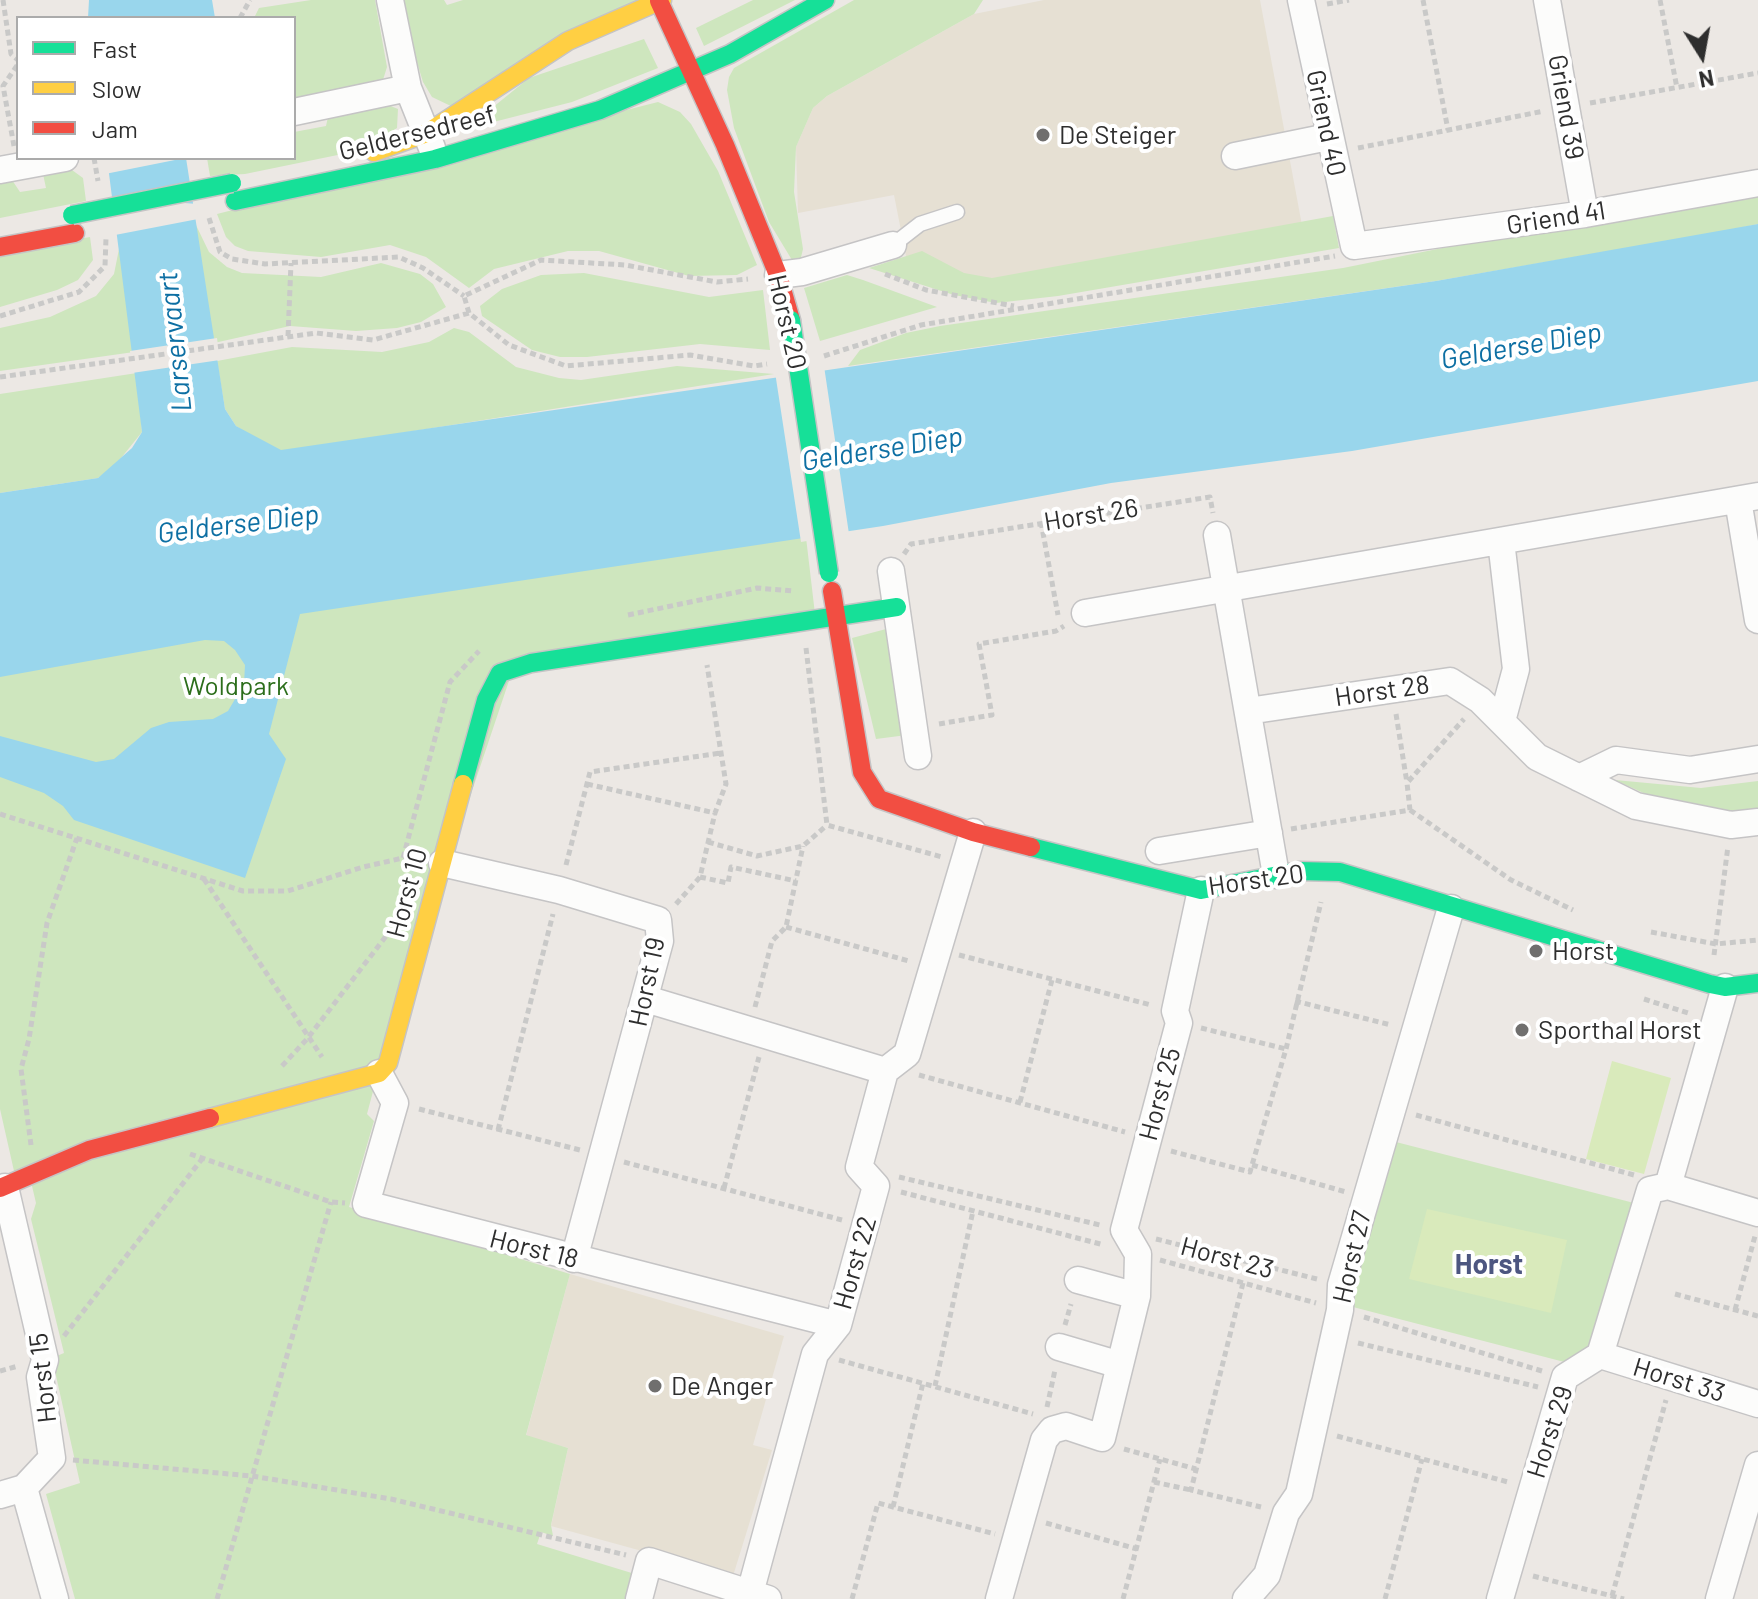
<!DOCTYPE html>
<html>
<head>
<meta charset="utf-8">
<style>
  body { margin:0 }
  #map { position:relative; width:1758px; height:1599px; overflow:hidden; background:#ece8e4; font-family:Barlow,sans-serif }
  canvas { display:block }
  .legend { position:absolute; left:16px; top:16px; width:280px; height:144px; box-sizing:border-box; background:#fff; border:2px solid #ababab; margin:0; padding:10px 14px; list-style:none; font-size:24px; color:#2e2e2e }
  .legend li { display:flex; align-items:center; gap:16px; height:40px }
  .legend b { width:40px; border:2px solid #ababab }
  .north { position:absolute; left:1662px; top:16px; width:80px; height:80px; -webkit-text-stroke:6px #fff; paint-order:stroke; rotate:169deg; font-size:22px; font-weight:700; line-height:32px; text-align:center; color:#2e2e2e }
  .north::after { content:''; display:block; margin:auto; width:28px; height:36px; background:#2e2e2e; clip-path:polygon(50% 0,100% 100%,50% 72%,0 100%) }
</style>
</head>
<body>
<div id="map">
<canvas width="1758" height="1599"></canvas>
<ul class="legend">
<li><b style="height:10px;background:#16e098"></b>Fast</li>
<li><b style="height:10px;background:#ffcf43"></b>Slow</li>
<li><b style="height:10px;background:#f24e42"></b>Jam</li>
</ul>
<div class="north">N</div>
</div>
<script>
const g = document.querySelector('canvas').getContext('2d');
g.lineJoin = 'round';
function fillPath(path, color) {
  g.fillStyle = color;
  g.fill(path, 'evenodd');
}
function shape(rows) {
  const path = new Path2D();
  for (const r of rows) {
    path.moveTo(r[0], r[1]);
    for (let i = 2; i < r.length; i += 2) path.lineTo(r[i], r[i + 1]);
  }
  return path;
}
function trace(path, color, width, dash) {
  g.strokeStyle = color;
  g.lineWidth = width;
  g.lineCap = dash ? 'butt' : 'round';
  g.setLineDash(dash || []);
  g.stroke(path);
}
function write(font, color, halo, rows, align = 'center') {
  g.font = font + ' Barlow,sans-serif';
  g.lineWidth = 8;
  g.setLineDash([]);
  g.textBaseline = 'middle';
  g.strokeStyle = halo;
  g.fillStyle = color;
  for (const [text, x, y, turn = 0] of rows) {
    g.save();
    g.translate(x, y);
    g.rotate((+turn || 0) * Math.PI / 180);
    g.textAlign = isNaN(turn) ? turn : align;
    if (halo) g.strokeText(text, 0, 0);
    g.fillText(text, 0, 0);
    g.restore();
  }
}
fillPath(shape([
  [1044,0,1260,0,1304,236,1002,290,906,256,894,195,798,213,796,147,813,108,827,96,974,14],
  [570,1274,784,1336,753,1445,772,1450,733,1576,551,1526,568,1448,526,1436]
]), '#e6e0d3');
fillPath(shape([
  [311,0,375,0,387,67,382,83,294,102,294,18,254,18,259,8],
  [398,0,444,0,447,5,463,0,644,0,455,108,432,97,423,82],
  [753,0,795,0,704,46,696,28],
  [854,0,983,0,974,14,827,96,813,108,796,147,794,192,803,249,798,270,769,222,734,128,727,90,729,77,734,68],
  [644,39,658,68,572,102,466,129,529,78],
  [658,102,680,112,691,124,718,171,757,265,737,275,689,276,599,251,568,251,494,269,469,288,426,257,390,245,321,257,248,251,235,246,226,237,217,214],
  [388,105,398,109,397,128,362,150,245,174,210,176,207,158,294,158,294,132,326,126,328,117],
  [72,170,83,178,86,201,0,218,0,180,12,180,20,192,46,188,43,174],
  [1758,190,1758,224,1725,231,1436,281,848,366,860,350,906,333,940,326,1343,268,1641,208],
  [1333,216,1339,248,1058,296,996,303,954,295,869,268,922,251,964,273,992,278],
  [194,221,209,252,227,267,242,273,321,277,381,263,420,274,433,284,446,307,421,322,397,328,356,331,290,326,214,343,219,410,257,452,257,440,236,426,225,409,217,361,292,347,382,352,429,342,454,328,469,332,516,367,559,378,581,380,677,366,774,374,395,434,788,384,815,614,517,657,380,1065,367,1114,374,1121,349,1207,570,1274,526,1435,568,1448,551,1525,553,1536,541,1532,537,1544,648,1578,643,1599,75,1599,46,1494,80,1483,52,1358,64,1353,31,1219,36,1203,28,1169,14,1171,0,1109,0,499,111,482,149,445,205,288],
  [90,237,93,260,78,280,57,290,0,307,0,253],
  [120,244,134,352,0,371,0,328,50,317,96,296,114,274],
  [584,273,709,297,763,290,770,350,700,344,587,357,560,357,532,350,482,316,480,306,502,289,541,275],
  [847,275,863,280,937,307,820,341,804,288],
  [137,373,142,432,113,468,98,478,0,493,0,394],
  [890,628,907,735,876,739,852,638],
  [1615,780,1701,788,1758,781,1758,811,1726,811,1661,801],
  [1392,1141,1638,1204,1594,1343,1572,1364,1353,1307,1354,1282]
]), '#cee6be');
fillPath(shape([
  [1612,1061,1671,1078,1644,1174,1586,1159],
  [1427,1209,1567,1240,1551,1313,1409,1279]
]), '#d9eabb');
fillPath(shape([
  [89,0,212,0,215,18,88,18],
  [107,158,186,158,225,409,236,426,281,450,1436,281,1758,224,1758,381,1352,451,1111,483,883,526,300,614,269,734,286,759,245,878,74,820,63,806,44,793,0,777,0,736,96,762,114,759,151,728,169,722,213,719,228,711,244,684,245,665,235,650,224,641,205,640,0,677,0,493,98,478,132,448,142,432]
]), '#99d6ec');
fillPath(shape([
  [103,158,185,158,105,174],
  [109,197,197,204,198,219,115,235],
  [217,338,220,360,132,373,130,351],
  [824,366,849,534,801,542,775,372]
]), '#ece8e4');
const lane = shape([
  [893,245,920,224,957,212]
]);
const street = shape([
  [390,0,408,88,432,148],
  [1301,0,1354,246,1585,214,1758,183],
  [1547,0,1585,214],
  [294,112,408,88],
  [1235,156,1328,137],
  [0,170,65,158],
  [778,275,802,272,893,245],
  [1738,500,1758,620],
  [1217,535,1276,875],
  [1501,541,1516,669,1502,721],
  [891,571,918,756],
  [1085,613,1758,496],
  [1248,711,1450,681,1480,700,1537,757,1636,806,1731,825,1758,822],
  [1579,778,1616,760,1690,770,1758,759],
  [1159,851,1269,833],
  [442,863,559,890,658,920,660,941,574,1259],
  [646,999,885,1071],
  [379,1073,395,1103,366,1204,838,1325],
  [1668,1186,1758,1213],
  [1078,1280,1137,1296],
  [1059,1347,1120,1365],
  [1600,1355,1758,1404],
  [24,1488,55,1599],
  [0,1495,24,1488,52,1458,40,1377,45,1360,5,1187],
  [750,1593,815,1354,838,1325,876,1186,859,1167,885,1071,907,1054,973,832],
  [639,1599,649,1561,768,1599],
  [999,1599,1044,1440,1052,1430,1066,1426,1102,1438,1137,1296,1138,1254,1124,1230,1179,1023,1175,1011,1201,890],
  [1246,1599,1267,1575,1286,1513,1299,1494,1340,1310,1341,1285,1451,908],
  [1500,1599,1565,1377,1600,1355,1650,1190,1668,1186,1725,987],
  [1719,1599,1758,1465]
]);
const fast = shape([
  [235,201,435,159,600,110,730,54,825,0],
  [463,784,486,700,500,673,531,663,897,607],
  [1031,847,1201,890,1299,871,1340,872,1710,984,1725,987,1758,983]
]);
const slow = shape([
  [374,152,427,133,568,41,662,0],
  [210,1118,379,1073,388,1063,463,784]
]);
const jam = shape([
  [659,1,725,145,778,275,791,320],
  [0,247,75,233],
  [832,591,862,772,879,799,973,832,1031,847],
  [0,1188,89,1150,210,1118]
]);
trace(lane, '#c5c4c5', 17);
trace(street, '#c5c4c5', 29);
trace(fast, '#c5c4c5', 21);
trace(slow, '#c5c4c5', 21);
trace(jam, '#c5c4c5', 21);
trace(shape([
  [3,0,11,54,18,60],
  [1423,0,1448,130],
  [1660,0,1677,88],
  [1327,4,1349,0],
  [240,18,250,0],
  [1590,103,1758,73],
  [14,146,3,86,18,64],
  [1358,148,1544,111],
  [94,158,98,181],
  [209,218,220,252,232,259,265,264,399,257,423,268,464,296],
  [885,274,926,290,1014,306],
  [469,313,464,296,541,260,625,265,717,282,748,279],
  [0,316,79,292,105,266,106,238],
  [288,336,291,263],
  [824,356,921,325,1335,256],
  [0,377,316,333,373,340,469,313,509,345,566,366,690,355,754,366,767,364],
  [1041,522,1058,615],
  [904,554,911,544,1210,497,1213,513],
  [628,615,757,588,794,591],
  [806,648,827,825,942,857],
  [1396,714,1407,783],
  [939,724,992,715,979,644,1056,631,1064,626],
  [587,784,715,813,726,784,707,665],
  [1410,810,1511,880,1573,910],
  [0,814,243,891,288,891,363,867,403,858,414,859],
  [1291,829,1410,810,1407,783,1464,719],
  [708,842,757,856,803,846,827,825],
  [403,858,450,682,479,651],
  [566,865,590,772,721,753],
  [700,877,728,883,731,867,796,881],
  [204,879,322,1057],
  [676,904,700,877,715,813],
  [786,927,909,961],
  [1651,932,1716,944,1758,940],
  [959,955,1151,1005],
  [1714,955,1728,846],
  [1644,999,1691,1014],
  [1295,1001,1391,1025],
  [755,1007,772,941,786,927,803,846],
  [1201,1028,1286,1049],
  [282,1066,307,1039,390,931],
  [919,1075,1125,1132],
  [1020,1102,1052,980],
  [419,1109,580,1150],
  [1416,1115,1634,1175],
  [498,1130,553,914],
  [31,1145,21,1069,29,1039,47,923,77,838],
  [1171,1151,1250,1172,1286,1049,1321,902],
  [190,1154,331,1202,345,1203],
  [624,1162,842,1220],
  [1252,1165,1346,1192],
  [899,1177,1100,1225],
  [724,1188,759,1057],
  [901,1192,1104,1245],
  [1156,1239,1317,1279],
  [1160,1260,1316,1303],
  [1243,1283,1191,1490,1261,1507],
  [1675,1294,1758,1316],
  [1735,1310,1755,1236],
  [1364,1317,1542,1371],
  [1065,1325,1071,1304],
  [64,1336,202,1159],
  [1358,1343,1538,1387],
  [839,1360,1033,1414],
  [0,1371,18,1366],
  [935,1386,973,1211],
  [1047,1407,1055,1370],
  [1337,1436,1508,1482],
  [1124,1449,1196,1469],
  [73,1460,252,1476,391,1499,626,1555],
  [1154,1482,1191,1490],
  [893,1507,923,1383],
  [1046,1523,1137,1549],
  [1533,1576,1624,1599],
  [1612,1596,1666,1400],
  [217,1599,331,1202],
  [852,1599,878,1503,995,1534],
  [1123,1599,1160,1459],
  [1385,1599,1422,1459]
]), '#c9c9c8', 5, [6, 4]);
trace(lane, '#fcfcfb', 14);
trace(street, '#fcfcfb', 26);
trace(fast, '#16e098', 18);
trace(slow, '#ffcf43', 18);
trace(jam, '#f24e42', 18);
const fastBridge = shape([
  [72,215,232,183],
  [791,320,829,573]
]);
trace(fastBridge, '#c5c4c5', 21, []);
trace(fastBridge, '#16e098', 18);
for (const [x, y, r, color] of [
  [1043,135,8,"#706f6e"],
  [1536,951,8,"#706f6e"],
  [1522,1030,8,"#706f6e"],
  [655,1386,8,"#706f6e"]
]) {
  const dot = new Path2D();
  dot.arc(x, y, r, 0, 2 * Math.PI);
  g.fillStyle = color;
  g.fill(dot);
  trace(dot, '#fff', 3);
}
write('26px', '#2e2e2e', '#fff', [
  ["Griend 39",1566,107,80],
  ["Griend 40",1326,123,78],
  ["Geldersedreef",417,133,-14],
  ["Griend 41",1556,218,-9],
  ["Horst 20",787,322,77],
  ["Horst 26",1091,515,-9],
  ["Horst 28",1382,691,-8],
  ["Horst 20",1256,880,-8],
  ["Horst 10",407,893,-75],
  ["Horst 19",647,982,-78],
  ["Horst 25",1160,1094,-75],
  ["Horst 18",534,1249,14],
  ["Horst 27",1352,1257,-77],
  ["Horst 23",1227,1258,15],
  ["Horst 22",855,1263,-74],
  ["Horst 15",43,1378,-96],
  ["Horst 33",1679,1380,17],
  ["Horst 29",1550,1432,-72]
]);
write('26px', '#2e2e2e', '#fff', [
  ["De Steiger",1059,135],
  ["Horst",1552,951],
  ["Sporthal Horst",1538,1030],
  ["De Anger",671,1386]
], 'left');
write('26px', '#2c6e1b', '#fff', [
  ["Woldpark",236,686]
]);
write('italic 28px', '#0d6fa3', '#fff', [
  ["Larservaart",175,342,-96],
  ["Gelderse Diep",1521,346,-10],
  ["Gelderse Diep",882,449,-9],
  ["Gelderse Diep",238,524,-7]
]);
write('bold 28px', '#4d5680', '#fff', [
  ["Horst",1489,1265]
]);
</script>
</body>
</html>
